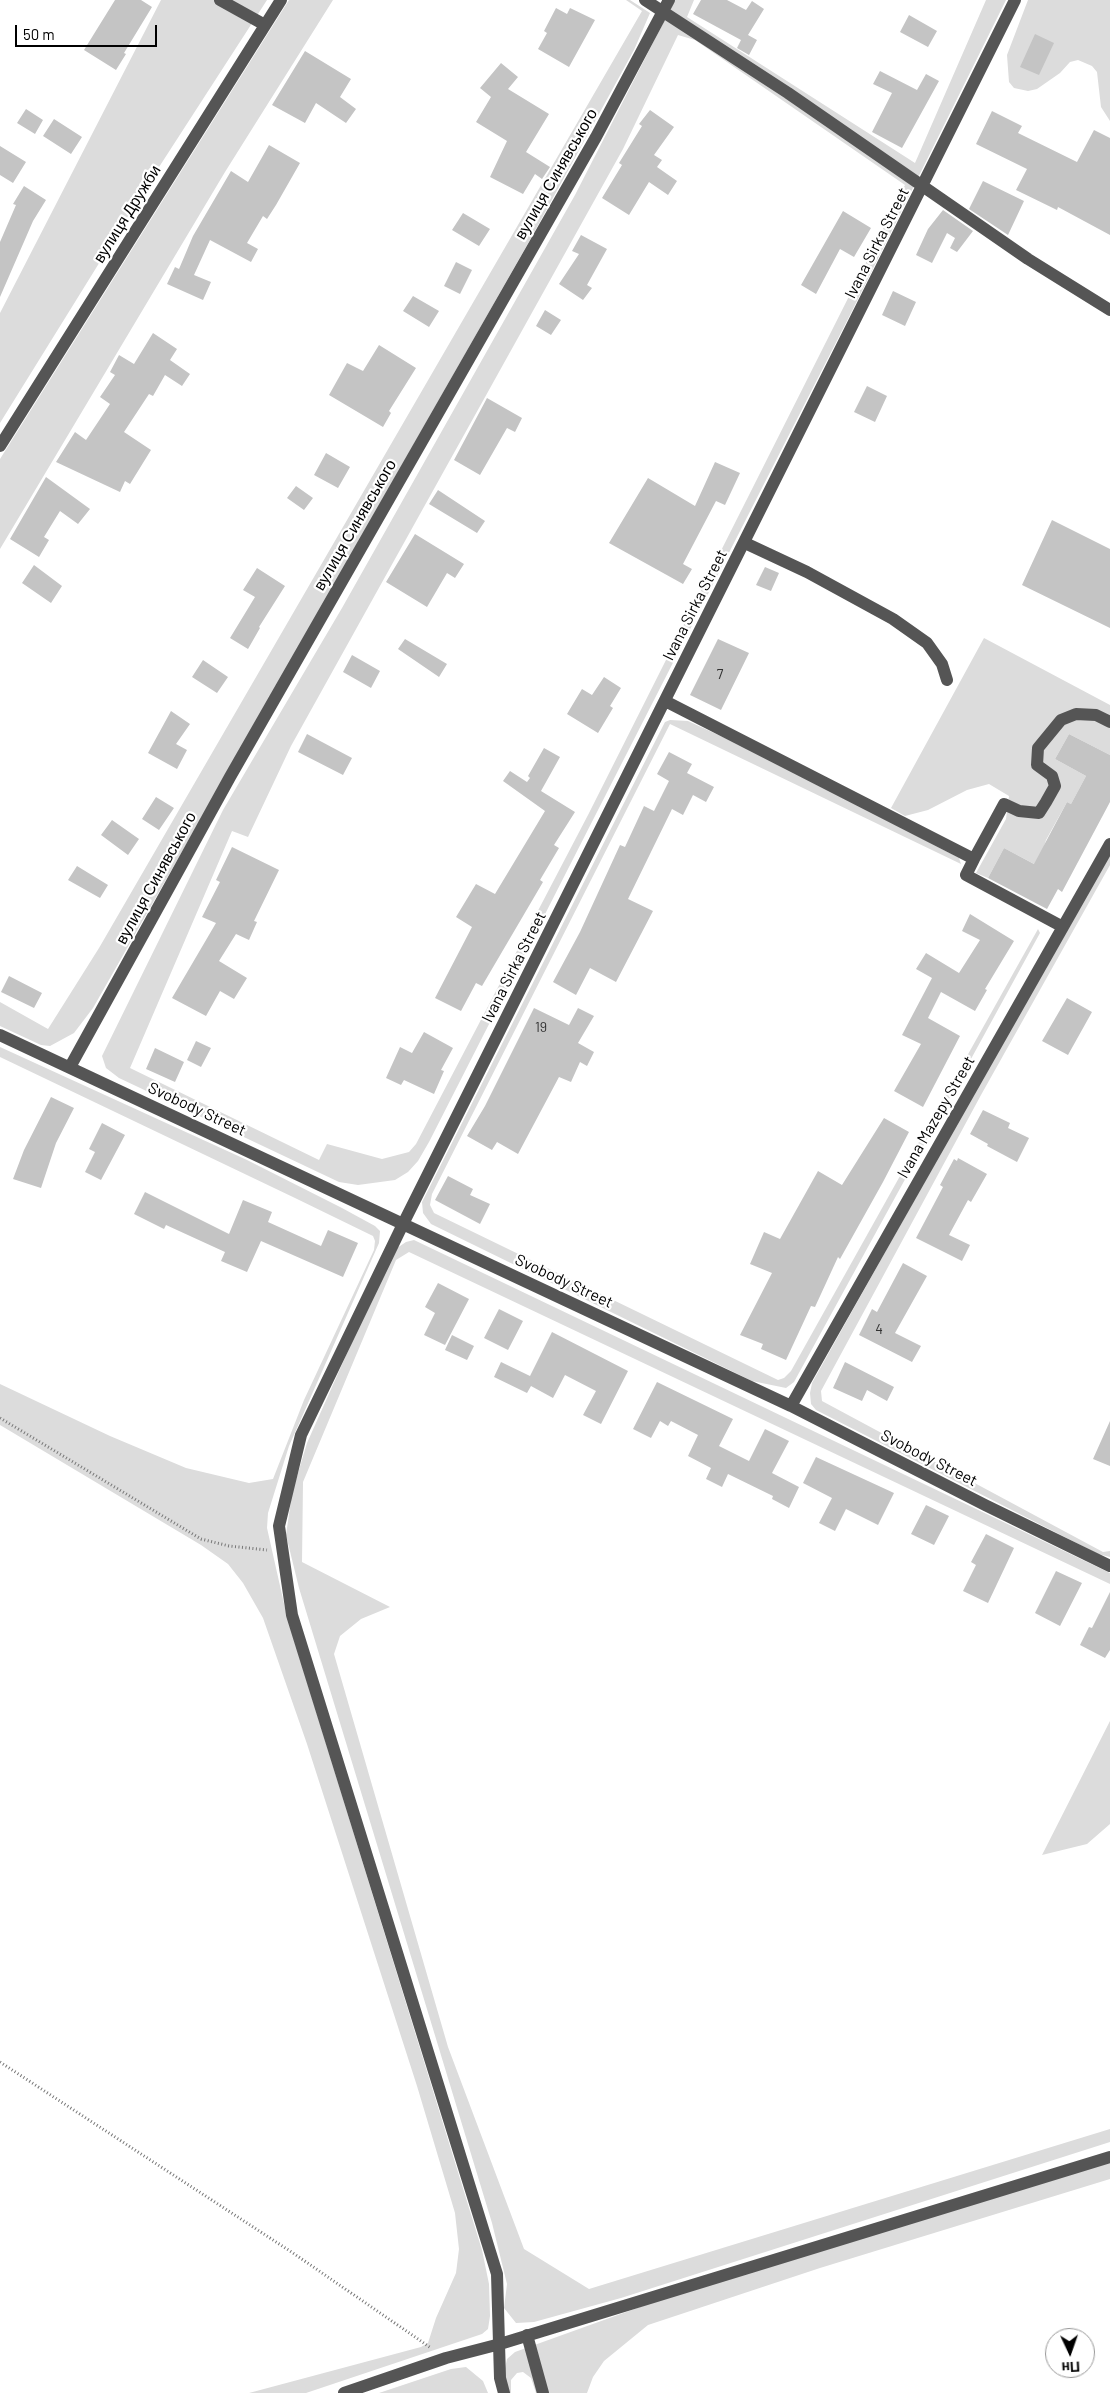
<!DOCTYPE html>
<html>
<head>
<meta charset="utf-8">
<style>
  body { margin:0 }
  #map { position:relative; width:1110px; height:2393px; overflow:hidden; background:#fff; font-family:Barlow,sans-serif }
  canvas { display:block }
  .north { position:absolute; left:1045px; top:2328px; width:50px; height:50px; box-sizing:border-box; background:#fff; border:1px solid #999; border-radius:50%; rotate:177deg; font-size:14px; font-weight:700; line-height:20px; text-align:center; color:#000 }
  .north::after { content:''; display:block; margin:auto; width:18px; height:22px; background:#000; clip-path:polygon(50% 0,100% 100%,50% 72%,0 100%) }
  .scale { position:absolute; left:15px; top:25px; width:142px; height:22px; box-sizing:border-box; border:2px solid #000; border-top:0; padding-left:6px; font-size:15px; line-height:18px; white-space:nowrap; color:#000; -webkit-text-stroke:4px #fff; paint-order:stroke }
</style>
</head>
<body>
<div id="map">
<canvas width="1110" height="2393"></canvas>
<div class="north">Пн</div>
<div class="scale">50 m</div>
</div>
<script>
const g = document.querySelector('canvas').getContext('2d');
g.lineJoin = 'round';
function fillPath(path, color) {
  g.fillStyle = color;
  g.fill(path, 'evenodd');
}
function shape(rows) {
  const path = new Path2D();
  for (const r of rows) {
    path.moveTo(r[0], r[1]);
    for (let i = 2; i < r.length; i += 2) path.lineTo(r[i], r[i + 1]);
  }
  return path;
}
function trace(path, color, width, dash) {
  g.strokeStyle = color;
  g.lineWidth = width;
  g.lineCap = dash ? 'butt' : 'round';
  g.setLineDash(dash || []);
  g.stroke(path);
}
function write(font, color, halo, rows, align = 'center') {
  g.font = font + ' Barlow,sans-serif';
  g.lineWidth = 4.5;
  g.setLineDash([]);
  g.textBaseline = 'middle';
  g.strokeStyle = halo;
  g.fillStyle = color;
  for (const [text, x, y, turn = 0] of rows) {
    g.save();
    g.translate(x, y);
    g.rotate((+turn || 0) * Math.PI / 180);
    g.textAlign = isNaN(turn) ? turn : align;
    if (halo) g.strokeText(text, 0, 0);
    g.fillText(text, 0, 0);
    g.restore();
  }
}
fillPath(shape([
  [161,0,267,0,150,181,0,423,0,313],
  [289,0,333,0,225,172,0,549,0,459],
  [626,0,630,0,650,13,634,50,531,238,93,1008,74,1033,50,1046,41,1045,0,1026,0,1002,48,1029,99,948,642,11],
  [675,0,694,0,687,17,915,163,986,0,1006,0,851,313,429,1142,418,1161,408,1172,395,1180,358,1185,339,1182,119,1078,106,1068,102,1056,223,810,342,608,575,195],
  [678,35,695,40,905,185,588,815,416,1144,409,1152,382,1159,327,1144,319,1160,130,1068,232,831,248,837,291,746,623,149],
  [1028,0,1110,0,1110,121,1101,107,1097,72,1092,66,1078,60,1070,62,1060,73,1037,89,1028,91,1014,88,1009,82,1007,55],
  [984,638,1110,705,1110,755,1069,734,1055,759,1086,776,1071,804,1067,802,1046,840,1038,866,1004,848,988,878,976,873,1006,819,1009,796,989,784,967,790,928,810,905,816,891,808],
  [670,720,688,721,762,755,959,858,961,864,670,724,432,1194,430,1205,434,1213,778,1380,784,1378,791,1371,1038,929,1040,933,794,1382,786,1388,752,1381,431,1224,423,1213,422,1202,665,722],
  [1110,850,1110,865,981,1095,821,1391,822,1401,1103,1552,1110,1551,1110,1557,1098,1554,816,1410,811,1404,810,1393,812,1383],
  [0,1047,247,1160,342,1208,375,1226,380,1231,379,1243,289,1446,268,1513,267,1528,287,1617,482,2250,489,2284,490,2316,488,2329,482,2334,306,2393,249,2393,421,2347,428,2343,436,2318,456,2273,459,2249,455,2213,417,2086,307,1744,263,1618,243,1583,228,1564,201,1545,0,1425,0,1384,110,1436,186,1468,249,1483,273,1479,304,1400,374,1250,375,1241,373,1236,295,1198,0,1057],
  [414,1240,1110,1573,1110,1584,409,1252,396,1260,303,1482,302,1562,390,1607,361,1619,340,1636,334,1654,448,2047,524,2249,589,2289,1110,2129,1110,2142,621,2298,534,2322,516,2323,504,2308,507,2284,492,2223,299,1588,286,1535,292,1493,307,1443,390,1257,397,1248,406,1242],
  [1110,1721,1110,1824,1087,1844,1042,1855],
  [1110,2160,1110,2179,820,2268,648,2325,604,2361,593,2377,587,2393,536,2393,531,2378,523,2372,517,2373,511,2380,511,2393,509,2393,503,2378,507,2359,515,2352,679,2293],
  [466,2367,483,2381,488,2393,379,2393,451,2369]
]), '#dcdcdc');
fillPath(shape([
  [115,0,141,0,152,7,124,53,126,54,116,70,84,50],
  [701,0,727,0,746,10,752,1,764,9,748,35,757,40,749,55,737,48,741,40,693,14],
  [556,8,567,14,570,8,595,20,569,67,538,49,547,33,544,31],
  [909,15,937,31,928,47,900,32],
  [1035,34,1054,43,1039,75,1020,67],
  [305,51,351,79,340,97,356,109,346,123,316,103,305,123,272,105],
  [501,63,518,77,508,89,549,114,526,152,550,167,542,179,535,174,523,194,490,177,507,141,476,122,491,97,480,88],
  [880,71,917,90,926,74,939,81,902,148,872,132,892,93,873,84],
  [26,109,43,120,35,134,17,123],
  [650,110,674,127,654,155,662,160,657,167,677,181,668,195,649,182,629,215,602,198,622,165,619,163,642,126,639,124],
  [992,111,1022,126,1018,133,1077,162,1094,130,1110,138,1110,235,1058,207,1057,210,1016,190,1027,169,976,144],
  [54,119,82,137,71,154,43,136],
  [269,145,300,163,276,205,267,219,263,216,247,243,258,249,251,262,210,240,194,275,211,282,203,300,167,284,175,267,179,269,193,236,231,171,248,182],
  [0,146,26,162,13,183,0,175],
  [983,181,1024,201,1008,235,969,209],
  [24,186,46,200,33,221,0,297,0,242,16,205,13,204],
  [943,210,973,231,957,252,950,248,955,238,947,233,932,263,916,255,928,229],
  [843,211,871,228,854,257,840,249,816,294,801,285],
  [463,213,490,229,479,246,452,230],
  [581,235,607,249,587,285,592,288,583,300,559,284,579,254,572,251],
  [456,262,472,270,460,294,444,286],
  [893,291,916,302,905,326,882,315],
  [413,296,439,311,429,327,403,311],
  [545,310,561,320,551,335,536,326],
  [153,333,177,349,170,360,190,374,182,386,165,375,153,396,149,394,124,432,151,450,130,484,125,481,120,492,56,462,75,432,86,440,110,404,100,397,115,375,110,372,119,355,134,364],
  [379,345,416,368,389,411,391,413,383,427,329,395,347,363,363,371],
  [867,386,887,396,875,422,854,412],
  [487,398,522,418,515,432,507,428,480,475,454,460],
  [326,453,350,467,338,488,314,475],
  [715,462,740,473,725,505,716,501,683,564,692,569,683,584,609,543,648,478,695,506],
  [46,477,90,509,78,524,60,511,44,537,49,540,39,557,10,539],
  [296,486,313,498,304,510,287,498],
  [438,490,485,521,477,533,429,504],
  [1052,520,1110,549,1110,628,1022,585],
  [415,534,464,564,455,578,447,573,427,607,386,582],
  [34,565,62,586,51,603,22,583],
  [765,567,779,573,771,591,756,585],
  [257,568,285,586,259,627,260,628,248,649,230,638,255,597,243,590],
  [405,639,447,664,439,677,398,649],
  [718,639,749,653,721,710,690,695],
  [352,655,380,671,371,688,343,672],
  [203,660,228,677,217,693,192,677],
  [604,677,621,688,610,706,613,708,598,733,567,714,582,689,592,695],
  [171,711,190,724,176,744,187,750,177,769,148,753],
  [307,734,352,758,343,775,298,752],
  [1069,734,1110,755,1110,802,1062,892,1058,889,1047,909,988,878,1004,848,1034,864,1067,802,1071,804,1086,776,1055,759],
  [544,748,560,757,541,791,575,812,554,845,559,848,540,880,543,882,482,986,476,983,461,1011,435,998,472,927,456,917,476,884,495,894,545,811,503,781,510,771,527,782,530,778,528,776],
  [669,752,692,764,687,773,714,787,706,802,693,795,683,815,672,809,628,899,653,911,616,982,590,968,576,995,553,982,580,932,620,845,625,847,644,806,654,811,669,781,657,774],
  [156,797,174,808,159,830,142,819],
  [112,820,139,839,128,855,101,835],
  [232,847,279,870,254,921,257,922,249,940,236,934,219,961,247,978,234,999,220,991,206,1016,172,998,216,923,202,917,220,882,216,880],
  [77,866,108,885,100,898,68,880],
  [970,914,1014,941,985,989,987,990,975,1011,941,992,928,1018,960,1036,923,1107,894,1091,921,1044,902,1035,932,978,916,969,926,953,959,973,980,940,962,931],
  [9,976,42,993,34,1008,1,992],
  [1067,998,1092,1012,1068,1055,1042,1041],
  [534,1008,569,1025,578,1008,594,1016,578,1043,594,1052,587,1066,580,1062,571,1082,559,1077,518,1154,497,1142,492,1150,467,1136,485,1106],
  [424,1032,453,1048,441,1070,444,1071,434,1094,404,1080,401,1085,386,1078,400,1047,412,1053],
  [196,1041,211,1048,201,1067,187,1060],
  [155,1048,184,1062,175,1082,146,1069],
  [51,1097,74,1108,56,1143,41,1188,13,1179,24,1150],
  [983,1110,1010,1123,1008,1128,1029,1138,1017,1162,987,1146,988,1144,970,1134],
  [884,1118,909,1132,883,1182,840,1259,838,1257,815,1307,811,1306,786,1360,761,1349,763,1344,740,1335,772,1273,750,1264,764,1232,780,1239,818,1171,842,1185],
  [102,1123,125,1135,101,1180,85,1172,95,1152,89,1149],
  [958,1158,987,1174,971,1202,968,1200,949,1235,970,1245,962,1261,916,1238,943,1187,940,1185,954,1159,957,1161],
  [448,1176,473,1189,470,1195,490,1204,480,1224,435,1200],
  [145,1192,229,1234,243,1200,272,1212,268,1222,321,1246,328,1230,358,1243,343,1277,261,1241,247,1272,221,1261,225,1252,166,1225,164,1229,134,1214],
  [903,1263,927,1276,895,1333,921,1346,912,1362,859,1335,872,1309,877,1312],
  [438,1283,469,1299,445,1345,424,1335,435,1313,425,1307],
  [499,1309,523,1321,508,1350,484,1338],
  [552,1332,628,1371,601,1424,583,1415,596,1391,565,1375,553,1398,531,1386,527,1393,494,1377,501,1362,530,1376],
  [452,1335,474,1346,467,1360,445,1350],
  [845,1362,894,1387,887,1401,867,1390,862,1401,833,1388],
  [657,1382,733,1419,719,1446,749,1461,765,1429,789,1441,772,1473,799,1487,789,1508,772,1499,773,1496,728,1474,722,1487,706,1479,711,1468,688,1456,698,1435,671,1421,668,1426,660,1421,651,1438,633,1429],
  [1110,1421,1110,1466,1093,1459],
  [816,1457,894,1493,878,1525,846,1509,835,1531,819,1523,832,1498,803,1483],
  [926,1505,949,1516,934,1545,911,1534],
  [986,1534,1014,1548,988,1603,963,1591,976,1565,971,1562],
  [1056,1571,1082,1583,1060,1626,1035,1613],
  [1110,1592,1110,1650,1105,1658,1080,1645,1089,1627,1092,1628]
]), '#c4c4c4');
trace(shape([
  [0,1418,201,1539,229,1546,267,1550],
  [0,2062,293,2253,431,2348]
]), '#777', 3, [1, 2.5]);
trace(shape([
  [220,0,265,25],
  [645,0,788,93,1028,259,1110,310],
  [0,446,281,0],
  [745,543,807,572,893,619,927,643,942,664,947,680],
  [665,701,974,859,966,875,1063,927],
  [974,859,1004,804,1019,811,1039,813,1046,802,1055,786,1052,776,1037,765,1038,748,1061,720,1076,714,1096,715,1110,722],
  [0,1035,791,1406,985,1505,1110,1566],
  [70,1067,230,777,596,137,669,0],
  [791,1406,1110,844],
  [527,2335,543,2393],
  [344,2393,446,2358,500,2344,1110,2157],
  [504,2393,500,2378,497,2274,292,1615,279,1526,301,1435,403,1224,1015,0]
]), '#555', 12);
write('14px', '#313131', null, [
  ["7",720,674],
  ["19",541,1027],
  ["4",879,1329]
]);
write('16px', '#000', '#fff', [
  ["вулиця Синявського",556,174,-60],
  ["вулиця Дружби",127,214,-58],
  ["Ivana Sirka Street",877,243,-63],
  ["вулиця Синявського",355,525,-60],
  ["Ivana Sirka Street",695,605,-63],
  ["вулиця Синявського",156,878,-61],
  ["Ivana Sirka Street",514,967,-63],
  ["Svobody Street",197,1109,25],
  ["Ivana Mazepy Street",936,1117,-60],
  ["Svobody Street",564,1281,25],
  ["Svobody Street",929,1458,27]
]);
</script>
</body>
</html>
